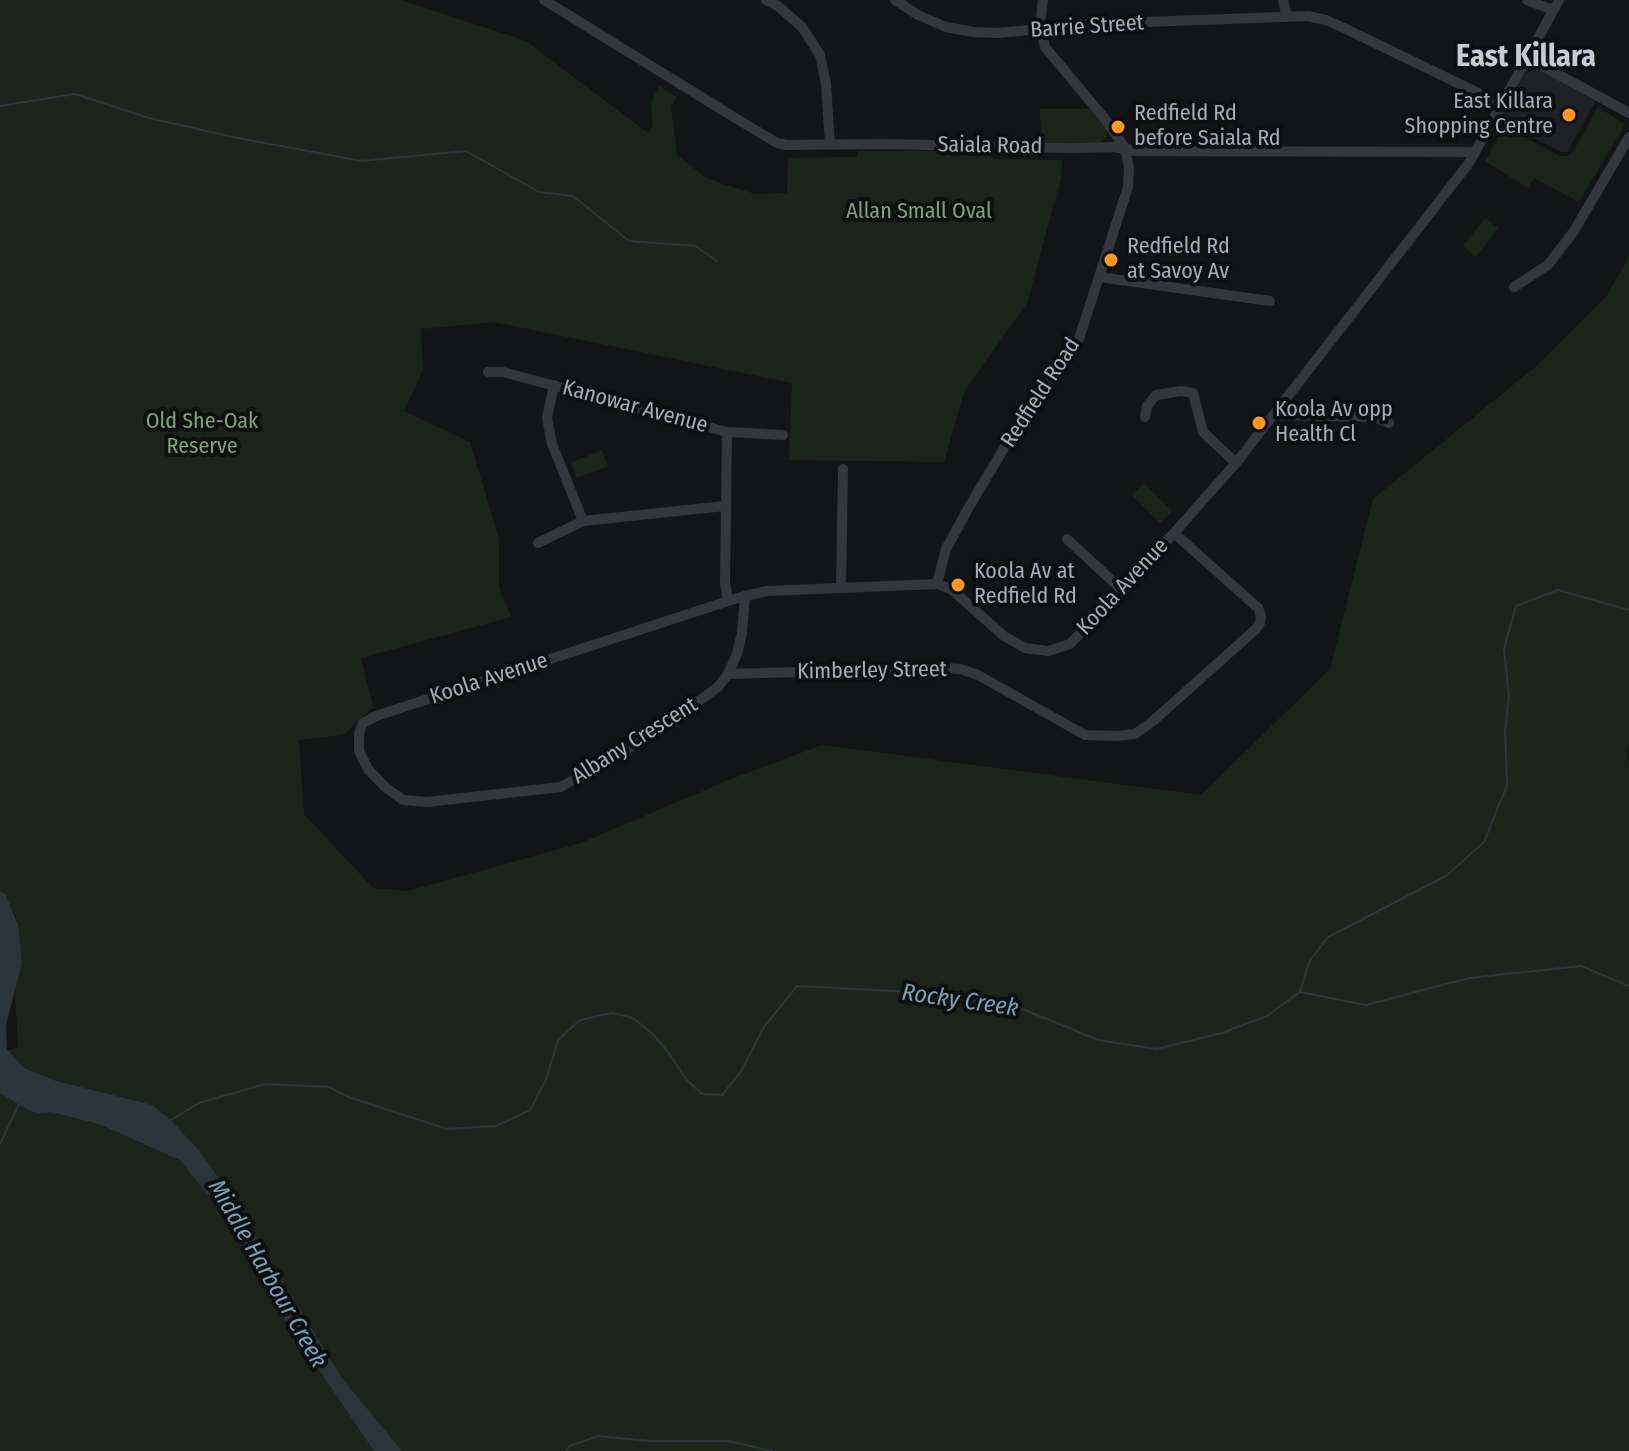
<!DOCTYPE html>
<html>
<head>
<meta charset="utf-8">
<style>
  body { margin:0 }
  canvas { display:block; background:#131415 }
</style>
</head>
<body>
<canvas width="1629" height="1451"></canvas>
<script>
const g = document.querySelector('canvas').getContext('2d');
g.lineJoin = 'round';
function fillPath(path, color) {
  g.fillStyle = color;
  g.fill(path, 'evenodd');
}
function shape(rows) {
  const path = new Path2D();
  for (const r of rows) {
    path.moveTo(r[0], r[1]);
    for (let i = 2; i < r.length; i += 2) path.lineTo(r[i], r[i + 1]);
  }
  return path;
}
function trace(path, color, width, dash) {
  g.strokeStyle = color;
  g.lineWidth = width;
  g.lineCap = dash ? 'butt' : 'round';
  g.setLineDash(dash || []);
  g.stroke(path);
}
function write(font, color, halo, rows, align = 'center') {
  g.font = font + ' "Fira Sans Condensed",sans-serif';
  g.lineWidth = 8;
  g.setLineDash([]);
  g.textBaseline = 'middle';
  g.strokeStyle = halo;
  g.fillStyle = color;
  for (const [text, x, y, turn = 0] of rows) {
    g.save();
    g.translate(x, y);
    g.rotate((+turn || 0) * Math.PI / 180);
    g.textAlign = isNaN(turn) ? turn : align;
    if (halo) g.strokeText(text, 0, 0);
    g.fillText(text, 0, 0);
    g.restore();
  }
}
fillPath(shape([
  [1540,69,1596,101,1567,152,1562,152,1499,120,1523,75,1532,70]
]), '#1f2023');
fillPath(shape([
  [0,0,401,0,526,41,648,133,653,126,651,103,659,86,677,97,671,106,677,155,705,177,726,185,755,194,787,193,788,158,858,157,858,151,993,151,993,159,1062,160,1061,178,1027,303,964,392,944,462,789,460,792,383,494,322,421,329,423,370,404,411,470,442,499,539,499,588,511,617,361,658,373,707,343,735,299,740,304,814,373,888,408,891,581,843,731,779,822,745,1201,795,1330,669,1373,499,1534,368,1606,297,1629,257,1629,745,1627,748,1629,769,1629,1451,0,1451,0,1054,18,1047,15,990,22,963,17,920,6,895,0,891],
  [1598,107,1624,124,1622,130,1579,202,1534,178,1528,188,1485,161,1504,127,1560,156,1568,156,1573,152],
  [1040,109,1091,109,1106,128,1107,137,1100,143,1041,142],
  [1485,218,1498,228,1476,257,1463,246],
  [602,450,608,466,577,478,571,463],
  [1144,483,1172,511,1160,523,1132,495]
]), '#1b241b');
fillPath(shape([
  [0,891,6,895,18,925,22,963,6,1025,7,1049,24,1068,56,1081,152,1105,171,1120,202,1154,237,1205,341,1377,402,1451,374,1451,262,1285,223,1213,180,1160,99,1124,51,1112,38,1113,28,1110,0,1093]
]), '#29353a');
trace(shape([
  [0,106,75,94,149,118,233,137,361,161,466,151,539,192,573,196,629,241,695,246,717,261],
  [1300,992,1366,1005,1469,978,1581,966,1629,986],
  [171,1120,199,1103,265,1084,329,1087,351,1098,447,1129,496,1126,530,1110,546,1080,558,1040,580,1020,612,1013,633,1018,654,1035,671,1056,685,1078,702,1094,722,1095,740,1073,764,1027,797,986,912,992,1020,1008,1098,1040,1156,1049,1222,1033,1267,1016,1300,992,1309,962,1328,937,1446,876,1484,842,1507,785,1505,733,1509,696,1504,649,1516,606,1558,590,1629,610],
  [0,1144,20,1102],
  [566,1451,570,1446,598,1436,649,1441,728,1441,772,1451]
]), '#29353a', 2);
trace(shape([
  [544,0,737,119,777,143,787,145,883,144,1072,148,1114,147,1135,151,1468,152,1475,153],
  [766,0,778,6,802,27,820,55,826,84,830,144],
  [895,0,918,15,946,27,973,32,998,33,1090,24,1308,16,1326,20,1344,28,1501,104],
  [1283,0,1287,17],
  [1527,0,1553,10],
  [1526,57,1629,113],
  [1099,277,1270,301],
  [1514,287,1548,265,1574,231,1629,137],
  [488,372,503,372,727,432,783,435],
  [554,385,547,418,552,444,583,521],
  [1274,415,1374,417,1389,423],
  [1145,417,1147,406,1156,395,1181,391,1193,393,1203,432,1236,463],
  [727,432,725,583,728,601],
  [1067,539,1121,589],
  [538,543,583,521,725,506],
  [937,584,946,549,969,507,1026,411,1068,360,1078,342,1128,187,1129,168,1125,148,1105,119,1045,47,1040,24,1043,0],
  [841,588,843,469],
  [745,596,742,633,737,654,728,674,718,687,652,735,561,787,427,802,403,800,385,787,368,769,359,751,359,733,363,723,376,716,728,601,745,596,767,591,937,584,951,589,1004,636,1025,648,1048,651,1070,644,1174,533,1236,463,1469,163,1559,0],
  [728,674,942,668,960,669,978,675,1085,735,1116,736,1135,734,1153,721,1256,629,1260,623,1261,616,1258,608,1174,533]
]), '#34363b', 10);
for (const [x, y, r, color] of [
  [1569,115,8,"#ff9722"],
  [1118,127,8,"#ff9722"],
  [1111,260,8,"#ff9722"],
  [1259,423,8,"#ff9722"],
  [958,585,8,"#ff9722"]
]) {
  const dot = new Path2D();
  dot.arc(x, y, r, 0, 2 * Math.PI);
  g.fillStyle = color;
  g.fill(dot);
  trace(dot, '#0e0f10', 3);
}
write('22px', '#a4acb7', '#0e0f10', [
  ["Barrie Street",1087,27,-4],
  ["Saiala Road",990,146,1],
  ["Redfield Road",1041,393,-57],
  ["Kanowar Avenue",635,407,15],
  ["Koola Avenue",1123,587,-47],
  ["Kimberley Street",872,671,-1],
  ["Koola Avenue",489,679,-18],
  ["Albany Crescent",635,741,-32]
]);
write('22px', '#a4acb7', '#0e0f10', [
  ["East Killara",1553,102,"right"],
  ["Shopping Centre",1553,127,"right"],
  ["Redfield Rd",1134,114],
  ["before Saiala Rd",1134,139],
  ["Redfield Rd",1127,247],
  ["at Savoy Av",1127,272],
  ["Koola Av opp",1275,410],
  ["Health Cl",1275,435],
  ["Koola Av at",974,572],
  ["Redfield Rd",974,597]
], 'left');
write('22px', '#7ca379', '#0e0f10', [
  ["Allan Small Oval",919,212],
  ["Old She-Oak",202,422],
  ["Reserve",202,447]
]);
write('italic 24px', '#78a1b5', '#0e0f10', [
  ["Rocky Creek",960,1001,8],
  ["Middle Harbour Creek",267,1274,60]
]);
write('bold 30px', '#c5cbd3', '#0e0f10', [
  ["East Killara",1526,58]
]);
</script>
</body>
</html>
